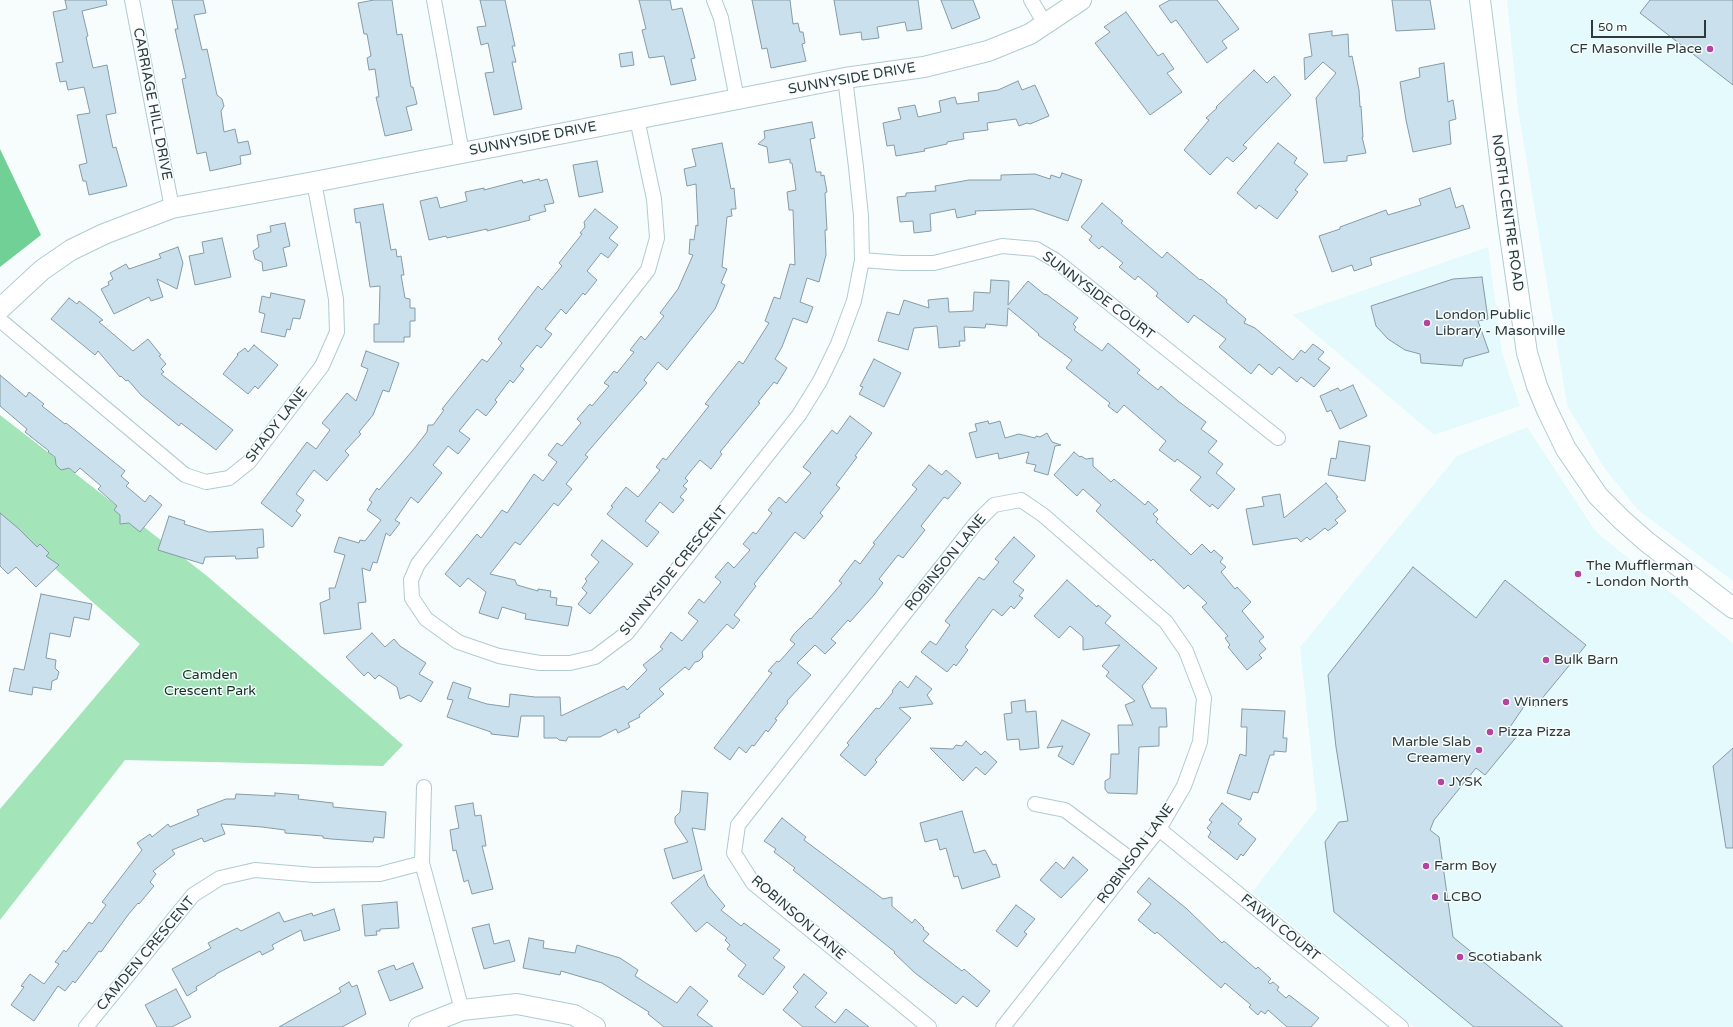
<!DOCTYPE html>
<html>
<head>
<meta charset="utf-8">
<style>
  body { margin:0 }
  #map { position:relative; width:1733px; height:1027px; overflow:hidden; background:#f7fdfd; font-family:"Varela Round",sans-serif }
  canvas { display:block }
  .scale { position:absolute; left:1591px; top:20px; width:115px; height:18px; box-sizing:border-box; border:2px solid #2e393a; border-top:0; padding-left:5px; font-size:12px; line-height:14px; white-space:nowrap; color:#2e393a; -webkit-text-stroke:3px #f7fdfd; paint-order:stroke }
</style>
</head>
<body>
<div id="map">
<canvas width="1733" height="1027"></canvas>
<div class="scale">50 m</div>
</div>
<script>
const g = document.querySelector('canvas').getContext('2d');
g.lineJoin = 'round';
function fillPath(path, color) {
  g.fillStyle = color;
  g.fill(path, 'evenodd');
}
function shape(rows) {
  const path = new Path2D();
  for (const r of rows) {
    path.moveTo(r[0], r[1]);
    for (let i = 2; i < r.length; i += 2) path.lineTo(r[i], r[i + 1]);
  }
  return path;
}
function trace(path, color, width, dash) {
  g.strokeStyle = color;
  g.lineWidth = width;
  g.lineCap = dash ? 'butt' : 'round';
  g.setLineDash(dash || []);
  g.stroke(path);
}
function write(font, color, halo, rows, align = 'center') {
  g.font = font + ' "Varela Round",sans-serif';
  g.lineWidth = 3;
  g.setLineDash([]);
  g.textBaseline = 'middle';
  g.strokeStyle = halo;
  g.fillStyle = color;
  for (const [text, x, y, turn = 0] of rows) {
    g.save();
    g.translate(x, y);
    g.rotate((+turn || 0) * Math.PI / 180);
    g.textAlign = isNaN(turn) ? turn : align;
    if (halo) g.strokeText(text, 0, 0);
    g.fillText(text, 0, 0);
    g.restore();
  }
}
fillPath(shape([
  [1507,0,1733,0,1733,581,1638,510,1603,466,1567,405,1518,109],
  [1488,247,1502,353,1520,406,1434,435,1293,315],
  [1527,427,1596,532,1733,643,1733,1027,1414,1027,1252,892,1317,809,1300,647,1457,456]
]), '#e4fafd');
fillPath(shape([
  [0,415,207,576,403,745,383,766,125,760,0,920,0,809,140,644,0,520]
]), '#a3e4b9');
fillPath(shape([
  [0,149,41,235,0,267]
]), '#70d095');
const building = shape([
  [65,0,106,0,107,5,82,11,88,36,86,37,93,68,107,65,116,113,106,115,113,148,116,147,127,186,89,195,86,181,83,181,79,165,87,163,77,115,90,113,84,87,68,90,66,81,60,82,56,63,63,62,53,12,67,9,65,0],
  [172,0,203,0,206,13,194,15,202,50,207,49,217,95,222,99,224,106,221,111,224,132,235,129,238,143,248,141,251,154,240,156,241,164,210,171,206,152,197,154,182,79,186,78,175,29,178,29,172,0],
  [374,0,392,0,397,35,402,34,411,87,413,87,417,104,406,107,412,130,385,136,376,97,379,97,375,69,369,70,367,58,371,56,367,34,364,34,358,3,374,0],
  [480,0,505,0,515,46,512,46,516,62,512,62,522,109,494,115,485,73,494,72,488,43,481,45,477,27,486,26,480,0],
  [639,0,670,0,672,10,682,8,695,58,691,59,696,80,671,85,664,56,649,58,642,30,646,29,639,0],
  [752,0,790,0,793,24,798,23,800,32,803,32,805,43,802,44,806,61,771,68,767,48,762,49,752,0],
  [834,0,918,0,922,29,907,31,905,22,877,27,879,38,862,40,861,32,840,35,834,0],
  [941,0,973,0,980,18,952,29,941,0],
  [1170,0,1217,0,1239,29,1222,41,1227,48,1207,63,1176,20,1171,23,1159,6,1170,0],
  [1392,0,1430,0,1435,29,1396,31,1392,0],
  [1650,0,1733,0,1733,85,1640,13,1650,0],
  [1126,12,1158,56,1163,53,1174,69,1167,73,1182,92,1150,115,1095,43,1110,32,1104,27,1126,12],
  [1332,31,1332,36,1348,34,1349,57,1352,56,1359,90,1360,107,1361,106,1363,137,1362,137,1366,153,1347,156,1347,161,1324,163,1316,98,1336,73,1323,62,1305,80,1304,58,1312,56,1309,34,1332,31],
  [632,52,634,65,621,67,619,54,632,52],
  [1444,63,1448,102,1453,100,1456,119,1449,121,1451,144,1413,152,1406,120,1400,82,1420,77,1419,68,1444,63],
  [1254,70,1267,83,1274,76,1291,95,1243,145,1247,148,1233,162,1227,157,1210,175,1184,150,1209,120,1206,118,1217,108,1216,107,1254,70],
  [1018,81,1022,90,1035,85,1049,116,1030,124,1027,123,1019,126,1016,119,987,123,988,130,963,133,964,139,947,142,947,144,924,149,925,151,896,156,894,145,887,146,883,123,901,119,898,108,915,105,918,117,941,112,939,101,955,97,957,104,979,101,978,93,998,90,1018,81],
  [812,122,815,138,810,139,816,172,821,172,821,176,824,175,827,192,825,193,827,230,825,230,826,255,819,282,807,278,800,302,813,307,807,323,793,318,782,347,775,359,787,368,777,384,774,382,758,402,760,403,720,452,722,454,711,469,700,460,685,478,688,481,683,486,687,489,680,497,684,500,673,513,660,502,645,521,659,532,647,547,607,514,613,507,611,506,626,487,638,497,660,470,656,467,663,458,666,460,709,406,705,404,739,361,743,364,769,323,765,321,774,297,780,299,790,264,795,265,793,210,789,210,787,192,796,190,792,163,790,163,790,159,769,163,767,147,758,144,765,138,764,131,812,122],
  [722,143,731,189,734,188,736,209,731,209,732,216,727,217,722,267,727,269,721,283,725,285,715,309,667,370,658,362,644,380,647,383,585,455,588,457,566,484,572,489,558,506,554,503,520,545,515,542,490,574,515,580,517,585,538,591,538,589,551,591,550,597,557,598,556,605,572,607,568,626,525,619,526,614,502,607,498,619,479,613,486,592,468,578,460,587,445,574,477,534,481,538,502,510,507,513,534,474,543,481,557,462,548,455,557,443,562,446,581,423,577,419,590,404,592,406,609,386,604,383,614,371,617,373,634,352,630,350,641,336,645,340,664,316,660,313,678,289,693,255,689,254,690,239,694,240,696,225,698,226,696,184,687,186,684,169,696,166,692,149,722,143],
  [1278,143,1297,158,1294,163,1308,174,1295,190,1298,192,1277,219,1259,205,1256,209,1237,193,1278,143],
  [597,161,603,192,579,197,573,165,597,161],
  [1062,173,1082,180,1068,221,1033,209,975,211,976,214,957,218,955,209,930,214,931,231,914,233,913,221,900,222,897,197,906,196,906,193,936,191,935,186,969,180,1001,180,1001,175,1035,174,1050,179,1051,175,1060,178,1062,173],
  [539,179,540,181,547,179,554,203,544,205,546,211,529,216,530,220,487,231,487,229,447,238,446,236,429,240,420,201,437,197,440,208,467,201,465,192,484,188,484,190,522,180,523,183,539,179],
  [1450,188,1456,208,1463,205,1470,228,1370,258,1372,265,1354,271,1352,265,1332,272,1319,236,1340,229,1340,227,1386,210,1388,215,1421,205,1419,199,1450,188],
  [1102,203,1123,221,1121,223,1162,258,1167,252,1200,280,1201,279,1227,300,1226,302,1246,319,1244,323,1255,328,1293,360,1301,350,1305,353,1313,344,1324,352,1318,359,1330,368,1314,387,1301,377,1297,382,1279,367,1272,375,1259,364,1251,374,1219,347,1226,339,1194,315,1188,323,1156,296,1158,293,1138,276,1135,280,1119,267,1123,263,1102,246,1099,249,1089,240,1092,236,1081,227,1102,203],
  [383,204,391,250,396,249,397,257,401,256,404,275,401,275,405,298,410,299,410,308,415,308,415,321,410,321,410,337,404,337,404,342,374,342,374,324,379,324,380,286,370,287,360,222,356,223,354,209,383,204],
  [595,209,618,227,609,238,618,245,608,258,601,253,587,271,597,280,585,295,583,293,566,314,561,309,545,329,552,334,541,348,537,345,520,366,524,369,513,383,510,380,495,400,497,402,486,416,477,409,459,431,470,439,458,454,448,446,433,465,442,473,418,503,411,497,395,520,400,523,390,536,386,533,377,563,373,562,370,571,362,568,366,602,358,603,361,629,324,634,320,603,330,599,329,588,335,588,345,555,334,552,339,537,359,543,360,540,365,541,381,520,367,510,372,502,369,500,377,488,379,490,413,450,427,432,428,425,433,425,444,410,442,409,482,359,487,362,502,343,498,339,538,286,542,290,562,266,559,263,582,234,580,233,585,227,584,222,595,209],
  [285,223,290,246,283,248,287,266,263,271,262,262,255,259,253,251,259,247,257,235,271,232,270,226,285,223],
  [222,238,231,277,195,285,189,256,204,253,202,242,222,238],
  [178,247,183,263,177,289,157,279,163,297,151,301,149,297,114,314,101,289,109,285,108,282,113,279,110,273,126,264,129,269,161,258,159,254,178,247],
  [1482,277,1488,319,1478,321,1489,352,1464,359,1462,366,1421,363,1420,354,1405,350,1388,339,1376,326,1371,306,1453,279,1482,277],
  [991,280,1009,281,1008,305,1028,281,1045,295,1046,294,1078,318,1073,324,1076,327,1074,330,1102,351,1108,343,1140,370,1137,373,1158,390,1161,386,1178,401,1206,422,1201,429,1217,441,1208,452,1223,464,1216,473,1235,489,1218,509,1212,504,1210,507,1190,490,1201,477,1177,459,1175,462,1159,450,1166,441,1124,405,1117,413,1108,406,1110,403,1066,368,1072,360,1038,335,1039,334,1008,308,1007,326,986,324,985,328,964,327,965,341,959,341,960,346,939,348,937,326,914,328,908,350,878,341,887,312,899,315,904,300,929,308,928,300,948,298,949,312,973,311,974,292,990,293,991,280],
  [271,293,305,300,300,319,293,318,290,330,287,329,285,337,261,332,265,314,259,312,262,296,270,298,271,293],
  [69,298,77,304,79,301,103,320,99,322,133,351,148,339,161,355,159,356,166,364,161,369,164,372,161,374,233,430,216,450,181,423,179,426,141,395,128,380,126,381,121,376,120,377,98,351,95,355,51,319,69,298],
  [254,345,278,365,258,389,255,386,248,394,223,374,238,355,237,354,245,348,248,352,254,345],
  [366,351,399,363,389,392,383,390,373,415,359,432,361,434,345,451,349,455,327,481,314,470,296,494,304,500,296,511,301,515,292,527,261,503,307,442,316,449,330,430,322,423,347,393,356,401,368,369,361,366,366,351],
  [874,359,901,373,884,407,859,394,863,387,860,386,874,359],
  [0,375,26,397,29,392,44,404,42,406,65,424,66,423,125,471,121,476,129,483,126,486,145,502,150,495,162,505,140,532,129,523,120,524,120,515,114,510,117,506,98,489,101,486,80,468,75,473,69,468,61,470,56,465,55,457,48,452,49,451,25,432,27,429,0,406,0,375],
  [1353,385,1367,416,1340,429,1331,410,1327,412,1320,396,1338,388,1340,391,1353,385],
  [850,416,872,433,855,456,857,457,836,485,840,488,820,513,823,516,804,539,795,532,754,584,756,586,734,615,740,620,733,629,727,624,702,652,703,657,699,661,695,662,689,670,685,667,659,689,664,694,639,715,640,717,628,723,630,727,618,733,616,729,600,737,568,737,566,741,559,740,557,738,544,738,544,716,521,716,518,737,491,734,491,732,447,717,453,700,447,699,453,682,471,688,468,698,487,704,509,707,510,694,535,697,560,697,561,716,624,686,627,690,647,670,643,665,663,649,660,647,671,632,682,641,698,621,688,613,699,599,704,603,721,582,715,577,728,562,734,568,750,550,743,544,753,532,756,534,772,513,768,510,779,497,786,503,811,473,803,467,832,430,837,434,850,416],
  [988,421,989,424,1000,421,1005,438,1019,434,1035,438,1036,436,1040,437,1047,433,1052,442,1061,445,1055,446,1048,475,1034,471,1036,465,1026,463,1029,452,999,459,998,453,976,458,969,433,977,431,975,424,988,421],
  [1339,441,1370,446,1365,481,1328,475,1331,458,1336,459,1339,441],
  [1074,452,1080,457,1081,456,1086,459,1093,458,1093,466,1111,482,1114,479,1145,505,1148,501,1158,510,1153,514,1158,519,1156,522,1191,555,1202,544,1211,553,1214,550,1223,558,1220,562,1226,567,1221,572,1235,589,1237,587,1251,602,1242,611,1264,637,1259,641,1266,649,1259,655,1262,658,1247,670,1228,647,1230,645,1225,638,1228,636,1202,607,1207,603,1188,585,1184,589,1153,559,1151,561,1096,511,1101,505,1083,489,1077,496,1054,475,1074,452],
  [929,465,942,475,946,470,961,483,948,499,944,497,921,526,925,530,903,558,898,555,879,579,883,583,874,595,850,622,848,620,831,639,836,643,825,654,815,645,797,663,811,675,787,701,788,703,775,719,777,720,768,732,766,730,754,746,752,745,746,753,739,747,730,760,714,748,772,673,768,671,777,661,779,662,795,644,790,640,794,634,810,618,811,619,842,583,839,581,855,560,860,564,875,544,873,543,917,489,912,485,929,465],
  [1326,483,1338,497,1336,498,1346,511,1335,520,1338,523,1328,531,1325,528,1310,540,1307,537,1301,542,1297,538,1253,545,1246,509,1264,506,1262,497,1280,494,1284,518,1326,483],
  [0,513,18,528,37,547,40,544,49,553,46,556,59,565,36,587,16,567,8,574,0,566,0,513],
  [169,516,185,521,184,524,209,532,263,529,264,547,257,548,258,558,236,559,235,556,205,557,203,564,158,550,169,516],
  [1014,537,1035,556,1013,582,1024,590,1019,596,1023,598,1014,609,1011,606,1002,616,993,609,965,647,968,650,956,666,954,664,947,672,921,652,930,641,936,645,950,625,945,621,979,577,984,580,999,562,995,559,1014,537],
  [602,540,633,564,590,614,578,604,587,593,582,588,587,581,585,579,599,562,591,555,602,540],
  [1413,567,1476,618,1505,580,1586,645,1535,707,1527,702,1510,727,1518,735,1485,775,1476,768,1434,820,1430,830,1439,837,1453,937,1563,1027,1474,1027,1334,912,1325,842,1339,822,1348,821,1336,747,1328,675,1413,567],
  [1067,580,1097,607,1098,605,1111,616,1105,623,1157,668,1142,686,1151,708,1166,708,1167,727,1159,727,1159,746,1139,747,1137,794,1108,793,1105,789,1105,781,1110,778,1111,754,1119,754,1118,725,1133,725,1125,705,1135,701,1106,676,1109,672,1102,666,1120,645,1083,650,1083,637,1070,626,1059,638,1034,616,1067,580],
  [41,594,92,604,89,620,74,617,70,637,50,633,46,658,56,660,55,668,59,672,57,679,52,681,51,690,33,687,32,695,9,691,14,668,24,670,41,594],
  [372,633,385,647,394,639,400,646,426,663,419,674,433,682,421,702,409,695,400,699,397,687,379,675,375,679,368,672,364,676,346,657,372,633],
  [916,676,932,689,927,695,933,704,899,708,911,718,875,760,877,762,865,776,840,755,849,745,847,743,876,708,879,709,893,692,892,691,900,681,908,688,916,676],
  [1025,700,1026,712,1036,711,1039,748,1020,750,1019,739,1007,740,1004,714,1012,713,1011,702,1025,700],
  [1242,709,1285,711,1283,738,1287,738,1286,752,1274,751,1274,755,1270,755,1258,793,1253,792,1250,800,1227,793,1240,754,1246,756,1247,727,1241,727,1242,709],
  [1062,720,1090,734,1073,765,1058,756,1063,746,1047,748,1062,720],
  [966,741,981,755,985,751,997,762,985,775,976,767,963,781,930,748,953,749,956,745,962,746,966,741],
  [1733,748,1733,848,1726,848,1713,766,1733,748],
  [682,791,708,793,705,830,692,828,702,870,673,879,664,849,688,842,675,823,675,817,680,812,682,791],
  [275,793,299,795,298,799,333,803,333,807,386,812,384,838,374,837,373,842,331,839,323,838,323,836,285,833,285,830,262,827,221,824,225,834,204,842,202,838,172,850,175,854,153,871,156,874,150,882,154,886,139,904,138,903,128,915,101,952,99,951,75,983,73,981,65,991,58,986,34,1021,11,1005,24,987,21,986,30,974,44,984,59,964,55,962,64,950,66,952,89,922,92,924,106,905,102,902,142,850,137,843,150,834,152,837,168,824,170,827,199,815,197,810,226,799,235,799,236,794,275,796,275,793],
  [473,803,475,816,481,815,486,846,482,846,493,889,472,894,468,880,464,882,456,850,453,851,450,830,459,828,455,806,473,803],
  [1222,803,1242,819,1238,824,1256,839,1243,856,1241,854,1237,860,1208,837,1211,832,1207,828,1212,822,1209,820,1222,803],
  [962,811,974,853,985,850,993,865,996,864,1000,877,962,889,958,876,954,877,946,848,940,850,937,839,925,842,920,823,962,811],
  [782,818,806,837,804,840,883,899,892,897,892,906,912,923,915,919,924,928,923,929,929,934,923,941,962,971,964,969,990,991,977,1007,963,996,956,1004,915,973,894,953,895,952,793,870,795,868,774,852,776,849,764,841,782,818],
  [1073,857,1088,870,1061,898,1040,880,1056,862,1064,869,1073,857],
  [704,875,708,886,725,906,721,910,741,926,744,923,780,950,773,958,785,967,763,995,738,976,746,965,727,949,730,945,725,940,727,938,707,922,696,932,671,903,704,875],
  [1149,878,1187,909,1222,943,1224,941,1256,969,1258,967,1271,979,1268,982,1270,984,1273,982,1279,987,1277,990,1286,998,1289,995,1319,1018,1311,1027,1287,1027,1268,1010,1265,1014,1261,1011,1258,1015,1249,1007,1251,1005,1225,983,1221,988,1157,932,1155,934,1138,920,1151,904,1137,892,1149,878],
  [397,902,399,928,380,929,380,931,376,931,377,935,365,936,362,905,397,902],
  [1016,905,1035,919,1024,932,1027,934,1017,947,996,931,1016,905],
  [334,909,340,930,304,941,301,930,272,945,274,949,262,955,260,951,216,974,216,975,196,987,197,990,187,996,172,969,211,948,208,943,237,928,241,931,279,912,284,922,312,913,313,916,334,909],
  [489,924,494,944,509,940,515,961,484,969,472,928,489,924],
  [529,938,544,941,543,948,575,953,577,945,620,958,638,970,635,976,677,1003,690,986,708,1001,697,1015,713,1027,664,1027,648,1014,649,1012,602,983,561,971,560,975,523,968,529,938],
  [413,963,423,988,390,1001,378,971,394,965,396,970,413,963],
  [804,974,827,993,815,1007,835,1023,846,1009,869,1027,803,1027,783,1010,798,992,793,987,804,974],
  [349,982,352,987,357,985,366,1014,342,1027,279,1027,341,992,339,988,349,982],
  [176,989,191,1017,172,1027,157,1027,145,1005,176,989]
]);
fillPath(building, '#cae1ed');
trace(building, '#869ba6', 1);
const street = shape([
  [132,0,172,208],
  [434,0,462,153],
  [714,0,721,18,737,99],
  [1031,0,1045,24],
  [637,119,654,199,657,238,648,270,418,564,411,580,412,598,426,619,458,642,499,656,540,663,570,663,595,657,627,633,799,415,820,381,838,344,854,301,862,260,861,216,856,167,845,78],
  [862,260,901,263,934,263,1002,246,1036,249,1055,260,1278,438],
  [0,320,185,475,206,482,229,478,249,462,322,366,337,332,336,299,314,182],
  [424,787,422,863,462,1010],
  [1035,804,1065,810,1133,861],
  [1159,829,1401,1027],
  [86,1027,193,895,220,878,255,870,314,875,380,874,422,863],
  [929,1027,753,883,734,853,738,825,976,523,994,505,1021,500,1043,515,1166,622,1186,651,1204,698,1200,742,1184,786,1159,829,1003,1027]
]);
const secondary = shape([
  [1480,0,1508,222,1527,353,1537,386,1547,410,1566,449,1598,496,1622,520,1647,542,1733,608],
  [0,309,42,270,71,250,104,234,172,208,314,182,845,78,924,67,988,51,1030,34,1081,0],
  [419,1027,462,1010,517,1004,574,1015,595,1027]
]);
trace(street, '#b0cbcf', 16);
trace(secondary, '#b0cbcf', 22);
trace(street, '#fff', 14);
trace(secondary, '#fff', 20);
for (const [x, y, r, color] of [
  [1710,49,4,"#b444a0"],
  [1427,323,4,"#b444a0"],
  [1578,574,4,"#b444a0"],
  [1546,660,4,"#b444a0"],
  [1506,702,4,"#b444a0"],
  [1490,732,4,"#b444a0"],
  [1479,750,4,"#b444a0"],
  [1441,782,4,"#b444a0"],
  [1426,866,4,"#b444a0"],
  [1435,897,4,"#b444a0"],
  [1460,957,4,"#b444a0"]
]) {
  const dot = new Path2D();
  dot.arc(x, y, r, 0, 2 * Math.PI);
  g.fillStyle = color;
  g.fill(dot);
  trace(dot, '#f7fdfd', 1.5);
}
write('14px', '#2e393a', '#f7fdfd', [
  ["CF Masonville Place",1702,49,"right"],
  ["London Public",1435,315],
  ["Library - Masonville",1435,331],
  ["The Mufflerman",1586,566],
  ["- London North",1586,582],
  ["Bulk Barn",1554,660],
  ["Winners",1514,702],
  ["Pizza Pizza",1498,732],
  ["Marble Slab",1471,742,"right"],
  ["Creamery",1471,758,"right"],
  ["JYSK",1449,782],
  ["Farm Boy",1434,866],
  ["LCBO",1443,897],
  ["Scotiabank",1468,957]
], 'left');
write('14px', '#2e393a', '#f7fdfd', [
  ["SUNNYSIDE DRIVE",852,79,-10],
  ["CARRIAGE HILL DRIVE",152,104,79],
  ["SUNNYSIDE DRIVE",533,139,-11],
  ["NORTH CENTRE ROAD",1507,213,82],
  ["SUNNYSIDE COURT",1098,296,37],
  ["SHADY LANE",277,425,-52],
  ["ROBINSON LANE",946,563,-51],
  ["SUNNYSIDE CRESCENT",674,571,-51],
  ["ROBINSON LANE",1136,854,-54],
  ["ROBINSON LANE",798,918,41],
  ["FAWN COURT",1280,928,39],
  ["CAMDEN CRESCENT",146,954,-50]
]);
write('14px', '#0d361f', '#f7fdfd', [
  ["Camden",210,675],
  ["Crescent Park",210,691]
]);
</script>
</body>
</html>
